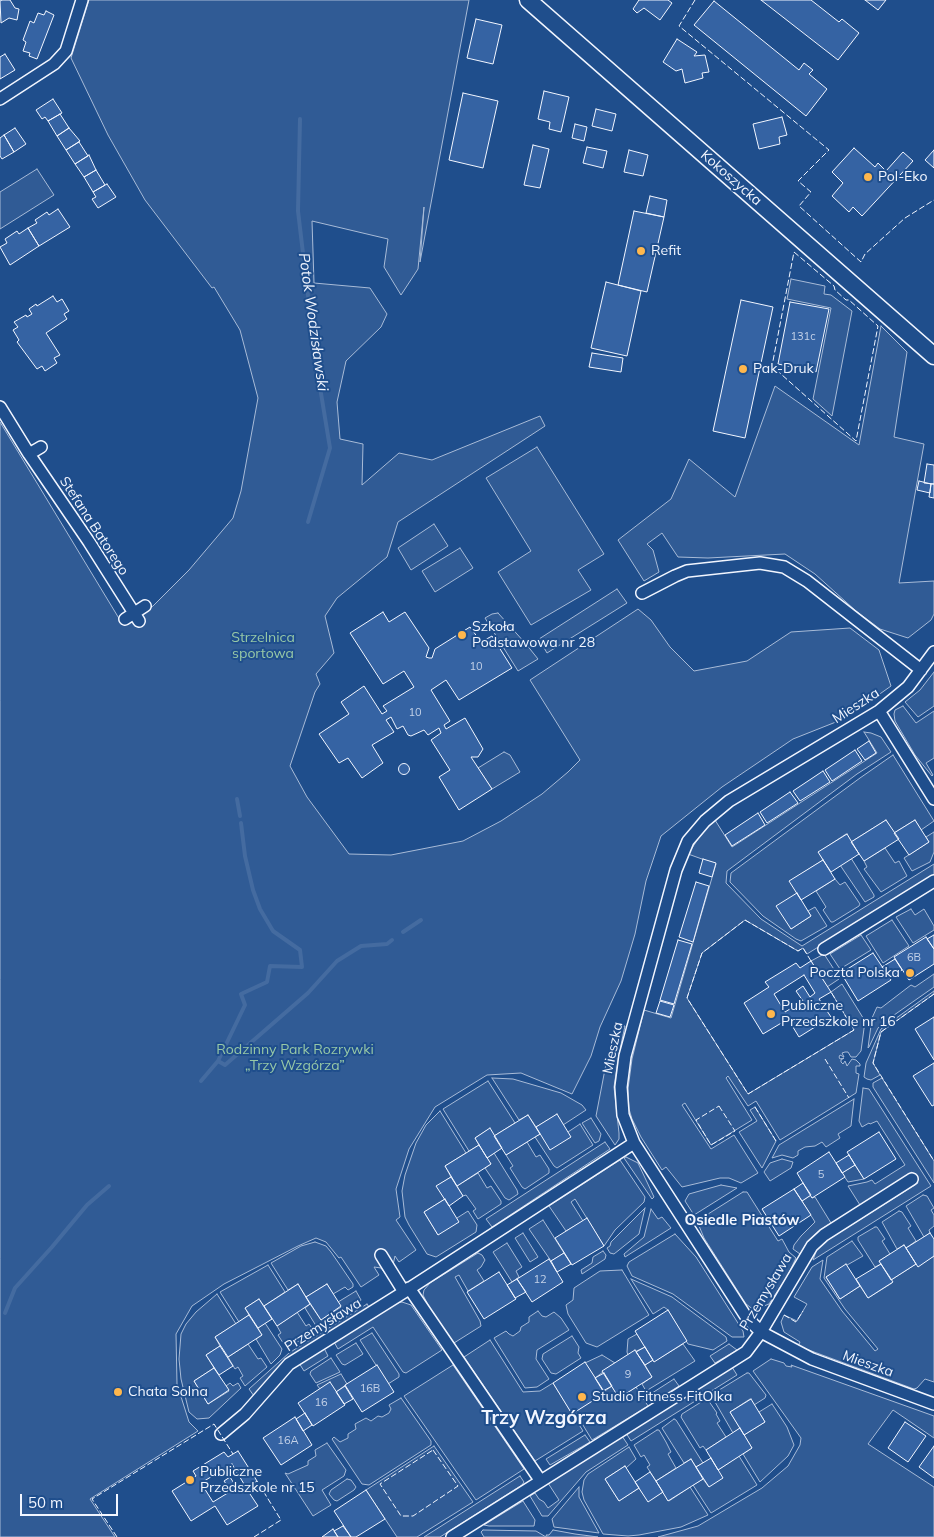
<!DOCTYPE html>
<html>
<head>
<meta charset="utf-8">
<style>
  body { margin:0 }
  #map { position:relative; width:934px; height:1537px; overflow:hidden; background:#1f4e8c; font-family:Mulish,sans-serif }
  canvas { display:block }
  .scale { position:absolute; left:20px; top:1494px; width:98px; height:22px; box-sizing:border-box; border:2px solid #f2f6ff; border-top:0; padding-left:6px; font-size:15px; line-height:18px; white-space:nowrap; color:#f2f6ff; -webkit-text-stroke:4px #1f4e8c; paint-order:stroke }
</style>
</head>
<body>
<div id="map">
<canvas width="934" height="1537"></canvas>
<div class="scale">50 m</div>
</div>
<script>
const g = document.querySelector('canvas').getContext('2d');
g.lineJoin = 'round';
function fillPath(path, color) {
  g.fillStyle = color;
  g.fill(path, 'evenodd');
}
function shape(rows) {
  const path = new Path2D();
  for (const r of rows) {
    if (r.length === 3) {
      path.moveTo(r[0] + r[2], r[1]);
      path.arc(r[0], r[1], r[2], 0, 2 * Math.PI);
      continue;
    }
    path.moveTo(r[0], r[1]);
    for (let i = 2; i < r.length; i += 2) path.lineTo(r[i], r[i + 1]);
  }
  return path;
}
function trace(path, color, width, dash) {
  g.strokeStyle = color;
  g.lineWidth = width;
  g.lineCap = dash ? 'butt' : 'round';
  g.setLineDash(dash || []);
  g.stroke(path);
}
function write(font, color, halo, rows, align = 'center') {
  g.font = font + ' Mulish,sans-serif';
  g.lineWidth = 4;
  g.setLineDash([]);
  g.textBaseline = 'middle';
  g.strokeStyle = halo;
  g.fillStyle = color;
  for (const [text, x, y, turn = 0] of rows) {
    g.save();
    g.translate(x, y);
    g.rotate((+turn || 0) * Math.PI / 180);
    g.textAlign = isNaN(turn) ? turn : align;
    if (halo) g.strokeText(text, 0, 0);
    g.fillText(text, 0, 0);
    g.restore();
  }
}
const built = shape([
  [89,0,469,0,420,262,424,207,418,269,401,295,384,267,388,239,312,221,314,283,370,288,387,314,381,327,346,361,337,402,340,439,363,444,362,485,399,453,432,460,540,416,545,426,398,522,387,557,337,598,325,616,334,653,316,674,320,684,315,692,290,766,307,797,349,854,391,855,463,841,501,821,542,794,568,772,580,760,530,680,638,609,651,620,670,647,694,671,747,661,791,632,850,628,879,650,891,686,846,718,793,739,722,787,661,836,646,881,635,934,621,981,600,1027,591,1056,572,1094,521,1073,487,1075,435,1107,409,1149,396,1189,400,1217,396,1220,416,1250,399,1262,395,1256,393,1265,397,1270,387,1276,381,1268,374,1267,379,1275,361,1287,341,1257,339,1258,326,1242,316,1238,298,1246,224,1284,192,1306,176,1334,177,1384,189,1422,198,1431,90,1499,115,1537,0,1537,0,422,123,625,153,606,189,570,233,518,241,491,258,398,240,330,214,287,212,288,145,200,108,135,71,58,89,0],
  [37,169,54,195,0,229,0,192,37,169],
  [791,279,825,286,824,294,831,295,852,311,832,416,813,399,831,308,787,299,791,279],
  [881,326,907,352,894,437,924,444,899,583,934,581,934,614,931,620,908,638,880,629,856,611,815,574,785,554,708,558,678,557,662,533,647,544,653,550,659,572,644,581,618,540,671,499,689,459,735,497,775,386,859,445,881,326],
  [537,447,604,554,578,570,591,590,531,625,498,572,531,551,486,478,537,447],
  [434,524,448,546,411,570,398,548,434,524],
  [460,548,473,568,435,592,422,571,460,548],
  [617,589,627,603,547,653,539,639,617,589],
  [498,613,526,644,538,659,518,671,485,618,492,614,498,613],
  [934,672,934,706,918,717,905,702,920,690,934,672],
  [903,706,916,723,934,711,934,758,926,763,933,775,932,776,915,755,895,721,894,714,895,710,903,706],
  [864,732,871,733,881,737,891,752,857,774,727,871,726,883,761,919,802,946,934,864,934,875,807,954,803,948,798,951,745,920,702,953,687,998,748,1094,854,1030,831,992,842,984,865,1021,861,1051,856,1057,851,1057,848,1052,845,1052,842,1053,844,1057,840,1055,839,1057,840,1059,844,1058,841,1060,841,1062,843,1064,845,1061,847,1066,852,1059,856,1060,860,1064,860,1066,856,1066,856,1073,859,1074,856,1093,780,1140,756,1101,748,1106,728,1076,726,1078,752,1120,711,1145,685,1103,682,1105,711,1149,734,1135,758,1173,741,1183,729,1178,720,1178,682,1187,666,1167,662,1170,641,1137,632,1119,629,1109,628,1089,632,1059,644,1010,671,1018,716,864,688,854,702,833,715,820,732,847,877,753,864,732],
  [504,752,510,755,520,772,492,789,478,768,504,752],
  [893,755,934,821,921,830,915,820,894,833,886,820,851,842,846,834,819,852,823,860,790,881,797,893,791,929,811,916,808,911,815,907,827,926,801,941,796,939,763,916,730,882,731,873,860,778,893,755],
  [934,832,934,852,930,862,912,871,904,858,929,842,926,837,934,832],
  [885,848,895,863,899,861,907,876,881,892,864,869,867,867,864,861,885,848],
  [851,858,874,895,874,897,865,902,840,865,851,858],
  [835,879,840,885,845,882,860,904,859,906,833,922,831,922,823,910,826,907,816,891,835,879],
  [911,909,915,915,924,909,934,926,934,930,913,943,896,917,911,909],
  [892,920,909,946,883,963,866,936,892,920],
  [861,935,871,950,840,969,830,954,861,935],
  [824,954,839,977,839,979,827,987,811,961,824,954],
  [934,974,934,987,887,1020,878,1028,869,1047,868,1048,872,1018,877,1007,881,1008,911,985,915,987,934,974],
  [934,991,934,994,881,1032,873,1063,880,1075,871,1080,867,1079,864,1077,866,1063,881,1029,934,991],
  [623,1026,625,1026,619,1054,614,1087,619,1133,619,1139,615,1145,596,1116,606,1064,614,1043,623,1026],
  [492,1078,513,1079,561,1093,582,1105,586,1110,563,1125,556,1115,536,1127,528,1115,519,1120,492,1078],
  [882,1078,934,1161,934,1183,873,1087,873,1083,882,1078],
  [488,1081,515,1123,494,1136,489,1129,475,1138,479,1145,469,1151,443,1109,488,1081],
  [863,1088,869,1089,931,1186,813,1260,818,1246,918,1183,912,1172,860,1205,848,1186,867,1182,872,1180,875,1184,905,1165,877,1121,870,1124,869,1123,862,1127,859,1121,863,1088],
  [854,1099,851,1126,838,1134,840,1138,826,1147,822,1142,815,1146,805,1147,798,1151,798,1155,793,1158,782,1155,772,1158,779,1145,854,1099],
  [755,1107,776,1141,762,1168,739,1132,757,1121,750,1110,755,1107],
  [440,1111,466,1153,445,1166,451,1177,437,1186,445,1199,424,1212,438,1235,457,1218,468,1211,477,1225,476,1232,436,1257,427,1254,409,1225,405,1217,402,1191,405,1175,416,1143,426,1125,440,1111],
  [591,1118,601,1134,599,1141,595,1143,582,1123,591,1118],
  [580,1124,593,1145,557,1168,554,1166,535,1137,540,1134,568,1132,580,1124],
  [527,1142,536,1157,540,1155,549,1169,549,1173,525,1189,522,1187,510,1168,513,1166,506,1155,527,1142],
  [605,1142,610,1149,492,1227,486,1219,605,1142],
  [494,1153,517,1190,518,1194,509,1200,505,1198,485,1168,491,1164,487,1158,494,1153],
  [626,1157,638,1163,654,1197,652,1199,624,1158,626,1157],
  [782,1159,793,1162,791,1168,770,1181,764,1172,770,1163,782,1159],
  [620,1160,645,1197,644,1202,615,1230,604,1246,575,1199,571,1202,583,1221,566,1231,549,1206,620,1160],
  [855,1165,864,1179,848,1182,842,1173,855,1165],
  [478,1173,487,1188,491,1186,501,1201,501,1204,478,1219,473,1211,476,1209,466,1195,463,1196,457,1186,478,1173],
  [721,1185,737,1188,694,1215,685,1201,689,1194,721,1185],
  [743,1192,747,1192,778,1241,782,1239,789,1252,796,1258,788,1275,769,1304,754,1310,746,1304,704,1238,697,1221,743,1192],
  [811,1195,812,1198,815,1197,831,1223,820,1230,808,1241,800,1254,793,1249,794,1245,801,1236,815,1222,802,1201,811,1195],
  [923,1195,927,1196,934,1208,931,1210,934,1215,934,1226,929,1230,930,1233,924,1237,906,1206,923,1195],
  [645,1208,639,1234,614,1254,610,1253,607,1248,610,1246,611,1242,645,1208],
  [651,1209,658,1219,662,1217,671,1228,625,1257,624,1254,644,1237,651,1209],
  [899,1211,902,1212,911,1226,908,1228,916,1241,906,1248,904,1245,897,1249,882,1222,899,1211],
  [543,1220,564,1253,551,1261,529,1229,543,1220],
  [875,1227,877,1227,885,1239,882,1241,890,1254,879,1261,881,1264,875,1267,858,1240,858,1237,875,1227],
  [523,1233,538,1257,530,1262,515,1238,523,1233],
  [675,1234,696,1257,743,1331,744,1337,732,1337,673,1294,632,1276,627,1266,629,1262,675,1234],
  [852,1241,863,1256,826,1277,840,1299,860,1286,868,1298,892,1283,891,1280,916,1264,918,1266,934,1256,934,1382,925,1379,917,1388,914,1389,798,1346,800,1342,784,1332,781,1322,784,1315,797,1321,807,1304,794,1297,812,1267,823,1260,820,1279,842,1311,875,1351,878,1349,845,1309,824,1278,827,1257,852,1241],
  [315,1242,326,1246,331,1252,353,1284,353,1287,348,1290,345,1287,333,1294,327,1284,306,1297,298,1284,288,1290,271,1263,301,1246,315,1242],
  [507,1243,522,1267,516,1271,519,1277,512,1282,493,1252,507,1243],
  [603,1251,606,1255,605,1259,582,1274,581,1270,592,1263,593,1257,603,1251],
  [478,1253,482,1255,485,1260,481,1267,477,1270,484,1281,468,1291,459,1275,455,1277,480,1321,481,1326,454,1343,429,1307,423,1295,424,1290,430,1283,478,1253],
  [268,1265,285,1292,264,1306,259,1299,245,1308,249,1315,239,1322,220,1292,268,1265],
  [622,1270,649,1315,597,1347,586,1343,568,1314,566,1305,573,1300,574,1288,600,1271,622,1270],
  [631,1279,672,1297,726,1337,727,1341,713,1350,688,1344,668,1310,664,1307,653,1314,631,1279],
  [356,1291,361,1300,358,1304,318,1329,305,1308,310,1304,321,1320,341,1307,338,1302,356,1291],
  [217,1294,236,1324,215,1337,220,1346,206,1355,214,1368,194,1381,208,1404,229,1391,226,1386,230,1383,233,1386,238,1383,241,1388,209,1418,197,1419,189,1412,181,1379,179,1359,181,1334,186,1324,196,1312,217,1294],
  [402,1302,411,1305,442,1350,406,1373,403,1372,373,1327,338,1349,334,1342,397,1303,402,1302],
  [367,1304,371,1310,254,1396,249,1389,289,1353,367,1304],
  [538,1311,542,1316,546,1317,554,1312,561,1318,569,1330,537,1350,536,1359,549,1379,537,1387,525,1388,494,1338,506,1331,509,1334,513,1336,520,1331,521,1327,529,1322,529,1317,538,1311],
  [297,1312,306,1326,309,1324,314,1331,287,1349,278,1335,281,1333,277,1326,297,1312],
  [265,1323,282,1349,280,1355,271,1364,256,1339,262,1335,258,1328,265,1323],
  [372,1333,399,1374,399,1377,388,1384,360,1340,372,1333],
  [637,1334,645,1347,628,1355,627,1352,628,1339,637,1334],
  [572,1336,579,1347,578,1353,581,1358,556,1374,551,1373,542,1359,543,1354,572,1336],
  [490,1340,523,1392,540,1391,553,1383,583,1431,535,1461,464,1357,490,1340],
  [356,1343,363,1354,345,1365,342,1364,336,1355,356,1343],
  [248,1344,258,1359,261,1358,267,1367,245,1386,240,1378,243,1376,238,1367,235,1369,228,1357,248,1344],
  [683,1344,695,1361,646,1391,642,1384,652,1377,645,1365,653,1360,655,1361,683,1344],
  [729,1344,737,1350,715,1363,710,1356,729,1344],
  [324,1348,328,1356,304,1371,299,1363,324,1348],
  [602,1355,615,1363,595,1378,585,1363,602,1355],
  [331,1358,340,1372,316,1383,310,1374,311,1371,331,1358],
  [771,1359,784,1363,786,1366,792,1367,791,1365,934,1416,934,1438,893,1410,868,1444,934,1487,934,1537,658,1537,698,1526,762,1488,788,1466,800,1445,801,1438,753,1371,771,1359],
  [453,1365,524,1469,476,1500,404,1396,453,1365],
  [732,1367,737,1375,631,1441,626,1433,732,1367],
  [747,1373,749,1373,766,1395,765,1398,754,1405,750,1399,730,1412,740,1428,733,1433,711,1395,747,1373],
  [341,1374,347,1384,336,1392,320,1389,317,1385,341,1374],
  [674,1379,679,1386,653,1402,649,1395,674,1379],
  [612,1386,619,1398,636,1387,648,1406,592,1440,575,1412,612,1386],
  [401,1398,431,1441,431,1445,369,1485,362,1484,332,1439,334,1437,340,1442,348,1438,348,1434,356,1429,355,1424,366,1418,371,1421,378,1416,382,1417,389,1413,391,1409,389,1405,401,1398],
  [706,1399,708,1400,717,1413,716,1414,720,1421,717,1423,726,1437,706,1450,703,1446,700,1448,681,1417,682,1414,706,1399],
  [772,1404,787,1427,794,1445,788,1456,760,1482,743,1454,752,1448,744,1435,765,1422,759,1412,772,1404],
  [674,1419,676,1420,703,1463,696,1467,691,1459,684,1463,662,1428,674,1419],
  [657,1430,659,1430,666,1442,671,1452,668,1454,676,1468,656,1481,647,1467,650,1465,644,1455,641,1457,634,1445,657,1430],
  [585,1435,590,1442,550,1465,546,1459,585,1435],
  [622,1436,628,1445,586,1472,548,1516,542,1516,530,1496,535,1493,539,1499,544,1502,548,1508,559,1500,548,1483,622,1436],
  [327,1443,346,1470,344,1476,322,1490,331,1505,313,1516,285,1473,288,1474,308,1465,308,1461,316,1456,315,1450,327,1443],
  [434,1446,473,1502,417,1537,397,1537,366,1490,434,1446],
  [629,1447,636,1459,626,1468,625,1466,605,1479,619,1501,639,1488,648,1501,663,1492,669,1501,690,1487,708,1515,681,1527,639,1535,628,1536,603,1534,584,1500,582,1492,584,1480,588,1474,629,1447],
  [739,1456,757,1485,711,1513,693,1485,703,1479,709,1487,718,1470,739,1456],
  [520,1476,524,1482,522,1485,440,1537,424,1537,520,1476],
  [347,1479,351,1480,356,1487,354,1490,337,1501,334,1500,329,1494,331,1490,347,1479],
  [579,1487,579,1497,599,1533,554,1527,552,1519,579,1487],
  [523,1501,535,1520,534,1526,489,1526,484,1525,523,1501],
  [483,1530,536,1531,546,1537,484,1537,481,1532,483,1530],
  [553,1530,575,1534,598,1537,547,1537,546,1535,549,1535,553,1530]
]);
fillPath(built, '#305b95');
trace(built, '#a8bbd7', 1);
trace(shape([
  [300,119,298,211,316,363,330,448,308,522],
  [237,799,240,816],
  [403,932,421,920],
  [218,1061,225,1065,308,993,337,961,361,946,387,944,392,940],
  [201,1081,218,1061,245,1005,241,994,267,982,270,966,302,967,300,950,273,931,260,909,253,890,245,856,241,823],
  [5,1313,15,1288,52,1247,87,1205,109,1186]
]), '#446ba0', 4);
const building = shape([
  [2,0,10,0,15,8,19,9,17,20,9,18,1,23,0,1,2,0],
  [639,0,668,0,672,3,660,20,644,8,637,13,633,9,639,0],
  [761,0,811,0,839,22,842,19,859,33,838,60,761,0],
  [865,0,886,0,878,10,865,0],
  [714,1,799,70,804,63,813,70,809,74,827,89,806,116,694,25,714,1],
  [46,11,54,15,37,59,29,56,30,53,23,51,26,42,23,40,30,21,34,23,38,13,44,15,46,11],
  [476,19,502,25,493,64,467,58,476,19],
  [677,39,697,52,694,56,705,55,709,72,702,73,703,78,685,83,682,69,676,71,663,62,677,39],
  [5,54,15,70,0,79,0,57,5,54],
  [544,91,569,97,561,132,549,129,550,122,538,119,544,91],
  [463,93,498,101,483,168,449,160,463,93],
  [53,99,62,113,48,121,45,117,42,119,36,110,53,99],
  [596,109,616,114,612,131,592,126,596,109],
  [60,114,69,128,57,136,48,121,60,114],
  [782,117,787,135,779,137,780,144,759,149,753,124,782,117],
  [575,124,587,127,584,141,572,138,575,124],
  [15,128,26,144,14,152,4,135,15,128],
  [69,128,80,141,66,150,57,136,69,128],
  [4,135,14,152,2,159,0,156,0,138,4,135],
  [79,142,88,156,75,164,66,150,79,142],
  [533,145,549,149,540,188,524,185,533,145],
  [587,147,607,151,603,168,583,163,587,147],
  [854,148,875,167,878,163,886,171,903,152,913,161,862,216,853,207,849,212,832,196,843,183,832,172,854,148],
  [629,150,648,155,643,176,624,172,629,150],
  [934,150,934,168,925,160,934,150],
  [89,155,96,170,84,177,75,164,89,155],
  [96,170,105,185,93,192,84,177,96,170],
  [107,184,116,197,98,208,92,199,96,197,93,192,107,184],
  [650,196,667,200,664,217,646,213,650,196],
  [58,209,70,227,39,246,28,228,37,223,35,220,47,212,49,215,58,209],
  [634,211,664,217,647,292,618,285,634,211],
  [28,228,39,246,10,265,0,247,7,243,5,239,17,231,19,234,28,228],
  [606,282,641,291,627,356,591,348,606,282],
  [53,296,57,302,62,299,69,311,64,314,67,319,46,333,60,355,54,358,57,363,45,371,42,366,37,369,17,342,19,340,13,330,18,327,14,322,26,315,27,317,32,314,29,309,36,304,37,306,53,296],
  [741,300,773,307,745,438,713,431,741,300],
  [790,302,829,309,816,372,778,364,790,302],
  [592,353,623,358,621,372,589,367,592,353],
  [927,464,934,465,934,484,924,483,927,464],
  [919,481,931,484,930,493,917,490,919,481],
  [931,484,934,484,934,498,929,497,931,484],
  [383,612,389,622,405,612,429,648,426,657,429,658,432,658,435,649,470,627,481,642,492,636,512,668,459,700,446,680,431,690,450,721,444,725,446,729,465,718,483,749,478,757,471,757,492,789,459,810,439,777,450,770,431,740,441,733,439,728,428,735,424,730,411,736,408,735,403,726,397,729,391,717,386,720,394,732,372,745,383,763,362,778,348,758,339,763,319,734,349,714,341,702,364,686,382,714,387,711,383,706,414,687,404,671,383,684,350,633,383,612],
  [869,741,876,753,865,760,857,749,869,741],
  [855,750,862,761,832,781,825,770,855,750],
  [404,769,5.5],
  [823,771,830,782,800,801,793,791,823,771],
  [790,792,798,803,767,823,760,812,790,792],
  [758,813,765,825,732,846,725,835,758,813],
  [886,820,899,839,864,861,851,842,886,820],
  [915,820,929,842,909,855,894,833,915,820],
  [847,834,859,854,831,872,818,852,847,834],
  [703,859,716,863,712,877,699,873,703,859],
  [823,860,835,879,801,900,789,881,823,860],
  [696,882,709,886,693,942,679,937,696,882],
  [797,893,811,916,791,929,776,906,797,893],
  [934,935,934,949,927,939,934,935],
  [926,937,934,949,934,964,909,980,894,957,926,937],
  [678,940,692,944,674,1004,660,1000,678,940],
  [873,953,891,980,858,1001,841,973,873,953],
  [895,959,902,970,889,978,882,967,895,959],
  [811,961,831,992,819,999,831,1017,799,1037,788,1019,763,1034,744,1003,769,987,765,982,796,963,800,968,811,961],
  [804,975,815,993,810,997,803,986,796,991,803,1001,785,1012,774,994,804,975],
  [660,1001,674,1005,670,1017,656,1013,660,1001],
  [934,1017,934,1060,915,1029,934,1017],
  [934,1063,934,1105,932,1106,913,1076,934,1063],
  [557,1114,571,1137,550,1150,536,1127,557,1114],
  [528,1115,540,1134,506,1155,494,1136,528,1115],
  [490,1128,502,1148,487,1158,475,1138,490,1128],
  [879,1132,896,1159,864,1179,847,1152,879,1132],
  [479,1145,491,1164,457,1186,445,1166,479,1145],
  [829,1152,845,1177,812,1198,797,1173,829,1152],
  [849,1155,855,1165,842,1173,836,1163,849,1155],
  [451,1177,463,1196,449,1206,436,1186,451,1177],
  [803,1183,811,1195,802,1201,794,1189,803,1183],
  [794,1189,811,1215,779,1236,762,1209,794,1189],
  [445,1199,459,1222,438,1235,424,1212,445,1199],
  [587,1218,604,1246,572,1265,555,1238,587,1218],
  [930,1233,934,1239,934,1256,918,1267,906,1248,930,1233],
  [904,1245,916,1264,891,1280,879,1261,904,1245],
  [564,1253,571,1264,557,1272,551,1261,564,1253],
  [549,1259,563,1282,532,1302,517,1279,549,1259],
  [846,1264,860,1286,840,1299,826,1277,846,1264],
  [881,1264,893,1282,868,1298,856,1279,881,1264],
  [499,1272,516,1299,484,1319,467,1292,499,1272],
  [517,1279,526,1292,515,1298,507,1285,517,1279],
  [298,1284,310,1304,277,1326,264,1306,298,1284],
  [327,1284,341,1306,321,1320,306,1297,327,1284],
  [259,1299,272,1319,258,1328,245,1308,259,1299],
  [668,1310,687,1341,654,1362,635,1331,668,1310],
  [249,1315,262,1335,228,1357,215,1337,249,1315],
  [220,1346,233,1366,219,1375,206,1355,220,1346],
  [645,1347,653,1360,645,1365,636,1352,645,1347],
  [635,1350,652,1377,619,1398,602,1371,635,1350],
  [585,1362,605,1393,572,1414,553,1383,585,1362],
  [377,1365,394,1392,362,1412,345,1385,377,1365],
  [214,1368,229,1390,208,1404,194,1381,214,1368],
  [604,1373,612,1386,603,1391,595,1378,604,1373],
  [330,1382,345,1405,313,1426,298,1403,330,1382],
  [345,1386,353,1399,344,1404,336,1392,345,1386],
  [118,1392,5],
  [751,1399,765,1422,744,1435,730,1412,751,1399],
  [305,1413,312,1425,303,1431,296,1419,305,1413],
  [295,1417,312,1445,281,1465,263,1438,295,1417],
  [905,1422,926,1436,908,1462,888,1448,905,1422],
  [740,1428,752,1448,718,1470,706,1450,740,1428],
  [934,1446,934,1478,919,1467,934,1446],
  [238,1451,257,1481,246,1488,258,1506,227,1525,215,1506,191,1521,172,1491,196,1476,193,1471,224,1452,228,1457,238,1451],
  [232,1464,244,1484,237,1488,230,1477,224,1481,231,1491,213,1502,201,1483,232,1464],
  [711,1458,723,1478,709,1487,696,1467,711,1458],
  [691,1459,703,1479,668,1501,656,1481,691,1459],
  [625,1466,639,1488,619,1501,605,1479,625,1466],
  [650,1472,663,1492,648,1502,635,1482,650,1472],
  [366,1490,385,1519,356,1537,351,1537,334,1511,366,1490],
  [343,1526,351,1537,338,1537,334,1531,343,1526],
  [333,1529,338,1537,322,1537,333,1529]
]);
fillPath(building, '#3563a3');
trace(building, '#f2f6ff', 1);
const street = shape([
  [0,99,54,64,66,51,82,0],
  [0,407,29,454,89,542,139,621],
  [29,454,41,447],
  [642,593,675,576,687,571,760,563,784,567,807,581,921,670],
  [125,619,145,606],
  [934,652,908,687,879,711,729,801,705,821,688,841,676,870,625,1056,621,1087,623,1115,634,1143,745,1315,753,1324,761,1332,812,1359,934,1404],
  [879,711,934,799],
  [824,949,934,881],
  [381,1255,404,1292],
  [409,1288,540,1480],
  [221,1434,245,1414,289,1364,404,1292,634,1143],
  [452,1537,746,1352,761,1332,812,1246,824,1235,912,1179]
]);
const secondary = shape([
  [528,0,934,356]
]);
trace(street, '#f2f6ff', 14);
trace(secondary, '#f2f6ff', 19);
trace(street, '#1f4e8c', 11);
trace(secondary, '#1f4e8c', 16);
trace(shape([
  [695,0,679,26,829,150,798,181,811,192,799,206,861,262,865,254,905,218,934,200],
  [794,252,834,286,835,290,846,300,849,300,878,326,856,441,772,366,794,252],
  [811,961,803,948,798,951,745,920,702,953,687,998,748,1094,854,1030,831,992],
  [934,994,881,1032,873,1063,934,1161],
  [825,1059,849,1098],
  [719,1106,735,1131,711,1145,696,1120,719,1106],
  [755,1107,776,1141],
  [784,1315,796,1322,803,1311],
  [433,1450,458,1486,413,1516,401,1516,380,1484,433,1450],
  [117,1537,92,1499,214,1424,233,1454],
  [254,1537,281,1520,257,1481]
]), '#f2f6ff', 1, [6, 2.5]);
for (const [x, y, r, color] of [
  [868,177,5,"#ffb74d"],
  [641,251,5,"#ffb74d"],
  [743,369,5,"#ffb74d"],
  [462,635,5,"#ffb74d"],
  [910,973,5,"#ffb74d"],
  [771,1014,5,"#ffb74d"],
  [118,1392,5,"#ffb74d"],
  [582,1397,5,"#ffb74d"],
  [190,1480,5,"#ffb74d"]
]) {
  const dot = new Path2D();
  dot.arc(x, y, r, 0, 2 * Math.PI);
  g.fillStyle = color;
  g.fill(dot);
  trace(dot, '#1f4e8c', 2);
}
write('11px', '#c3d1e8', null, [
  ["131c",803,337],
  ["10",476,667],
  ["10",415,713],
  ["6B",914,958],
  ["5",821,1175],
  ["12",540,1280],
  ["9",628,1375],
  ["16B",370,1389],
  ["16",321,1403],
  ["16A",288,1441]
]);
write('14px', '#f2f6ff', '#1f4e8c', [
  ["Pol-Eko",878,177],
  ["Refit",651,251],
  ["Pak-Druk",753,369],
  ["Szkoła",472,627],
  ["Podstawowa nr 28",472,643],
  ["Poczta Polska",900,973,"right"],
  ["Publiczne",781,1006],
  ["Przedszkole nr 16",781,1022],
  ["Chata Solna",128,1392],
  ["Studio Fitness FitOlka",592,1397],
  ["Publiczne",200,1472],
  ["Przedszkole nr 15",200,1488]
], 'left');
write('14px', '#f2f6ff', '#1f4e8c', [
  ["Kokoszycka",731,178,41],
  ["Stefana Batorego",94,526,57],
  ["Mieszka",856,706,-33],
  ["Mieszka",613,1048,-78],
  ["Przemysława",766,1292,-59],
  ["Przemysława",323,1325,-32],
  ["Mieszka",868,1364,20]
]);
write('14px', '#97c8a6', '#1f4e8c', [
  ["Strzelnica",263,638],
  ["sportowa",263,654],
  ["Rodzinny Park Rozrywki",295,1050],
  ["„Trzy Wzgórza”",295,1066]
]);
write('italic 15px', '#f2f6ff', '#1f4e8c', [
  ["Potok Wodzisławski",313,322,82]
]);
write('bold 15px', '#f2f6ff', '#1f4e8c', [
  ["Osiedle Piastów",742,1220]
]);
write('bold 19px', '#f2f6ff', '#1f4e8c', [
  ["Trzy Wzgórza",544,1418]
]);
</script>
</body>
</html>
